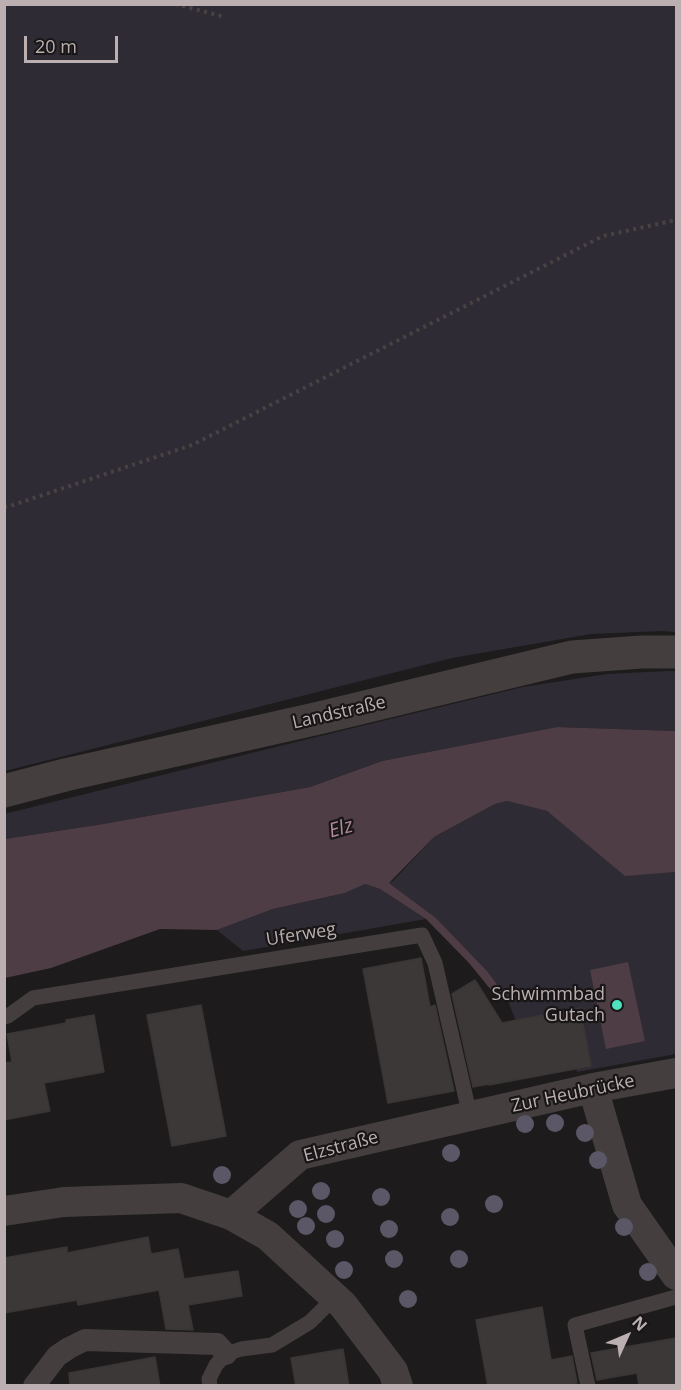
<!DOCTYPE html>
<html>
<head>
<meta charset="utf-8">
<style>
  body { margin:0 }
  #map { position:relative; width:681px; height:1390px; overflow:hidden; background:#1d1b1b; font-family:"Open Sans",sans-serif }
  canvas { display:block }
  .frame { position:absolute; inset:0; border:6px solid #bbafb1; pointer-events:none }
  .north { position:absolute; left:597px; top:1306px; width:60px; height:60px; -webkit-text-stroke:4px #181616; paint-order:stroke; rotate:46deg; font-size:16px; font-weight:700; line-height:24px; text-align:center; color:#bbafb1 }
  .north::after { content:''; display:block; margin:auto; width:21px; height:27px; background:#bbafb1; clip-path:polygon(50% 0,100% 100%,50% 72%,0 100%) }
  .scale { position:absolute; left:24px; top:36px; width:94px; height:27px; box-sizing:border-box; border:3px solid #bbafb1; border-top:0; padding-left:8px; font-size:18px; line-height:21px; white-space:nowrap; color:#bbafb1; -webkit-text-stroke:4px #181616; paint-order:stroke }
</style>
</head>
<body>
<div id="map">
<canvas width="681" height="1390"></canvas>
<div class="frame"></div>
<div class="north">N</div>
<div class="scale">20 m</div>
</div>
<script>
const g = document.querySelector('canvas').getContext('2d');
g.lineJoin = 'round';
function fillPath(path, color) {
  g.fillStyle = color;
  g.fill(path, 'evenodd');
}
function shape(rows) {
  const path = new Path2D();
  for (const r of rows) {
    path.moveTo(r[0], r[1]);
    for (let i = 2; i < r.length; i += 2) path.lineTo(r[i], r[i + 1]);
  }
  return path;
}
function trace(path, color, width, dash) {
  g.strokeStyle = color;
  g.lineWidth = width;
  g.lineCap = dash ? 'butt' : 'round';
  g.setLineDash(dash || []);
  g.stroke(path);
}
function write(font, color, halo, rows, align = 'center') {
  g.font = font + ' "Open Sans",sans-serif';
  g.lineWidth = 4.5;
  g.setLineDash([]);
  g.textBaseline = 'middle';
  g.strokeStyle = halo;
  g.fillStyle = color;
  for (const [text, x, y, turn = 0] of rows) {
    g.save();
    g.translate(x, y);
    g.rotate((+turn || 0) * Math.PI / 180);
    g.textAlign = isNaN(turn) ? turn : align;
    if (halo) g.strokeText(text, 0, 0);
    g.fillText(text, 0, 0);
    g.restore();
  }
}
fillPath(shape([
  [4,5,676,5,676,632,662,631,591,634,452,658,5,771],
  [668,671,676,671,676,731,557,727,382,761,310,787,103,824,5,839,4,814,349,729,523,687,607,674],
  [507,801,547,811,625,875,676,872,676,1054,577,1072,565,1008,546,1015,516,1021,506,996,487,971,464,947,436,918,389,883,393,881,434,837,495,804],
  [365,884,380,889,426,919,243,951,217,930,273,909,345,893]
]), '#2e2b34');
fillPath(shape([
  [557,727,676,731,676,872,625,876,547,811,507,801,495,804,434,837,389,883,436,918,464,947,487,971,506,996,500,1001,469,963,426,919,380,889,365,884,345,893,273,909,217,930,160,929,51,968,5,978,5,839,103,824,310,787,382,761],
  [628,962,645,1041,606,1049,590,970]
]), '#4e3d44');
const building = shape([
  [421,958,430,1007,435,1005,454,1091,388,1103,363,969,421,958],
  [475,980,502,1023,580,1008,591,1066,489,1085,489,1084,473,1087,452,994,475,980],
  [201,1005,226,1136,172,1146,147,1015,201,1005],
  [94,1015,104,1072,44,1083,50,1111,4,1120,4,1063,12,1062,7,1034,66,1023,66,1020,94,1015],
  [148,1237,151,1254,178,1249,184,1279,238,1271,242,1296,188,1305,193,1330,166,1329,159,1290,78,1305,77,1300,4,1313,4,1258,67,1247,67,1253,148,1237],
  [542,1307,551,1360,572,1356,577,1383,566,1386,488,1386,476,1320,542,1307],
  [676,1338,676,1386,639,1386,637,1373,597,1380,591,1353,676,1338],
  [343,1349,349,1386,296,1386,291,1358,343,1349],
  [155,1357,160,1386,70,1386,69,1373,155,1357]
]);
fillPath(building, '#3c3838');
trace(building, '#393635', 1.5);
trace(shape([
  [175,4,225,17],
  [4,507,10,506,192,445,603,236,676,220]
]), '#494243', 4, [3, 4.5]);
trace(shape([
  [4,1017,8,1016,33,998,422,935,435,963,470,1116],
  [210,1386,209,1379,216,1365,226,1354,241,1349,272,1345,310,1322,335,1297],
  [588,1386,575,1325,676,1297]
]), '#443e3f', 15);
trace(shape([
  [34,1386,57,1356,69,1348,85,1340,217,1344,226,1354]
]), '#443e3f', 22);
trace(shape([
  [593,1088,627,1205,676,1275],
  [4,1211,64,1202,181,1198,231,1215,268,1236,343,1305,393,1371,398,1386],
  [231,1215,300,1155,593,1088,676,1073]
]), '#443e3f', 30);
trace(shape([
  [4,791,65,775,319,718,572,657,642,652,676,652]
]), '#443e3f', 33);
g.fillStyle = '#5b5766';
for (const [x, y] of [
  [555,1123],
  [525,1124],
  [585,1133],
  [451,1153],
  [598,1160],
  [222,1175],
  [321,1191],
  [381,1197],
  [494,1204],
  [298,1209],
  [326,1214],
  [450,1217],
  [306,1226],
  [624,1227],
  [389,1229],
  [335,1239],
  [394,1259],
  [459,1259],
  [344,1270],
  [648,1272],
  [408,1299]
]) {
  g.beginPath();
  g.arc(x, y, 9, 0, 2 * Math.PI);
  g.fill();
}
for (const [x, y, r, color] of [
  [617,1005,6,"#4fe1bf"]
]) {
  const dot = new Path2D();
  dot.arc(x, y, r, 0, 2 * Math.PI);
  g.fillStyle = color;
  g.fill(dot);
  trace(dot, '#181616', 2);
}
write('18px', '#bbafb1', '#181616', [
  ["Landstraße",339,713,-13],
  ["Uferweg",301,935,-9],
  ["Zur Heubrücke",573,1094,-12],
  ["Elzstraße",341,1147,-15]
]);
write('18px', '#bbafb1', '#181616', [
  ["Schwimmbad",605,995],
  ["Gutach",605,1016]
], 'right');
write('italic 20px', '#b28a9b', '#181616', [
  ["Elz",341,829,-16]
]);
</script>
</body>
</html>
